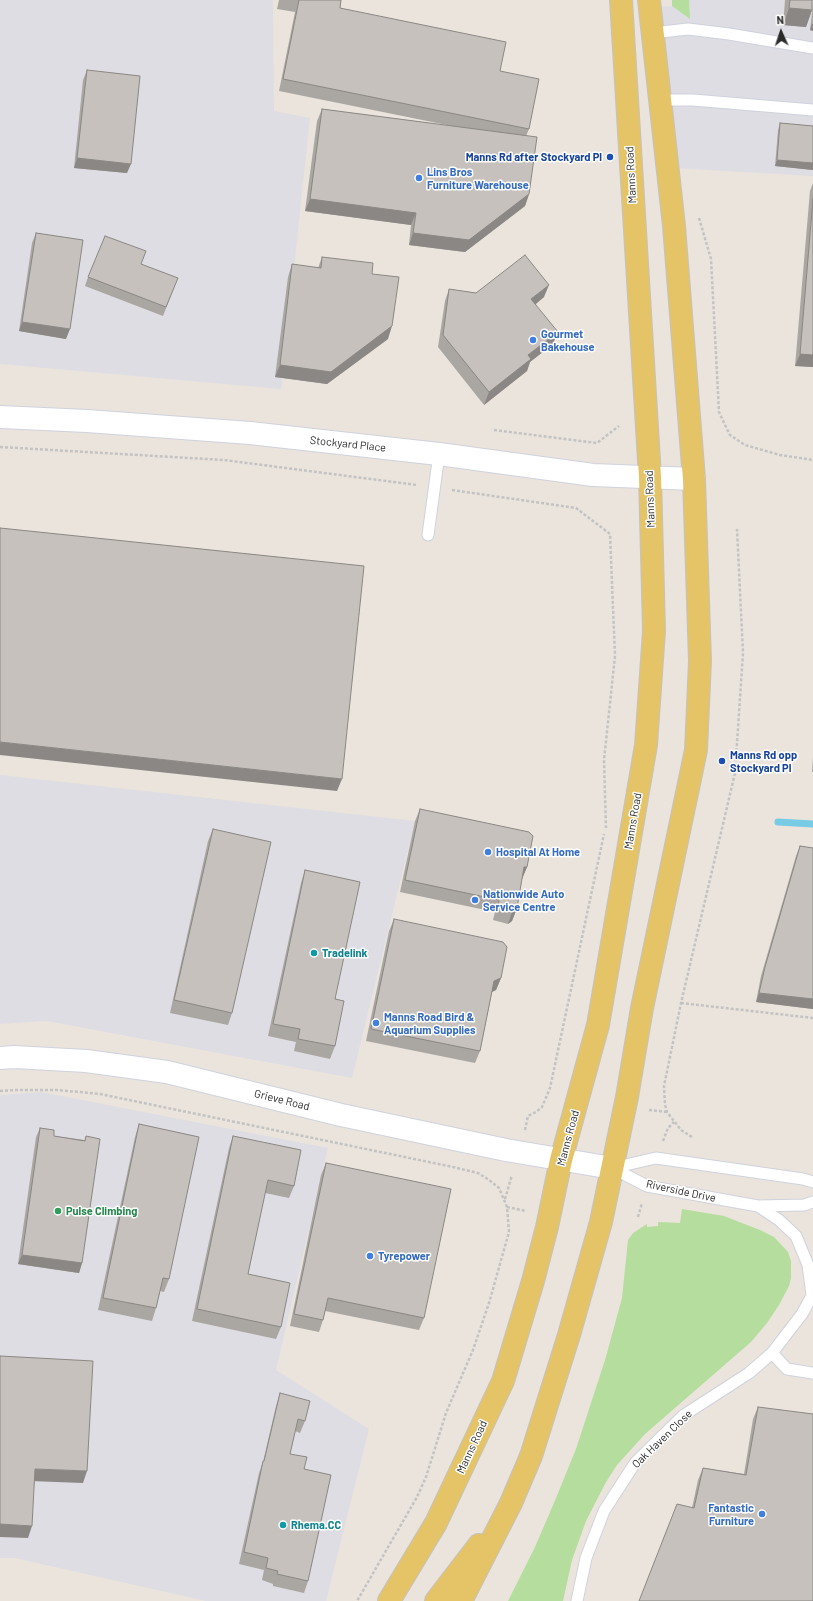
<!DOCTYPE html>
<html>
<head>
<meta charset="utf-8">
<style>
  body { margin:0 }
  #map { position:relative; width:813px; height:1601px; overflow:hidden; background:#ebe4dd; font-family:Barlow,sans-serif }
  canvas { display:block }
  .north { position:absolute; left:761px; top:12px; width:40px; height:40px; -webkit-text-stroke:3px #fff; paint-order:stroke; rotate:357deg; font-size:11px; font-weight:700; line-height:16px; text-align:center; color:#2a2a2a }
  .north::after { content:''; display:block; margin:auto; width:14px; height:18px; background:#2a2a2a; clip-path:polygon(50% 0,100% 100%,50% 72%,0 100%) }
</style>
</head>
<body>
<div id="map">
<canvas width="813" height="1601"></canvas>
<div class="north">N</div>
</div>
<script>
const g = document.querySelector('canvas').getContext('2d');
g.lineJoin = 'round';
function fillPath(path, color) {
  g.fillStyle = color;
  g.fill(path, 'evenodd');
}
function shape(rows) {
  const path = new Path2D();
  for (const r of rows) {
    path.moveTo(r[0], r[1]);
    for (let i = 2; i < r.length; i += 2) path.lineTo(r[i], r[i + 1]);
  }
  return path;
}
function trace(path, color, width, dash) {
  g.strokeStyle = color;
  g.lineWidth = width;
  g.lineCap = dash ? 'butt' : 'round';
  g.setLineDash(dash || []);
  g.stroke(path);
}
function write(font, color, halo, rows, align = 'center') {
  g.font = font + ' Barlow,sans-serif';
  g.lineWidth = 3;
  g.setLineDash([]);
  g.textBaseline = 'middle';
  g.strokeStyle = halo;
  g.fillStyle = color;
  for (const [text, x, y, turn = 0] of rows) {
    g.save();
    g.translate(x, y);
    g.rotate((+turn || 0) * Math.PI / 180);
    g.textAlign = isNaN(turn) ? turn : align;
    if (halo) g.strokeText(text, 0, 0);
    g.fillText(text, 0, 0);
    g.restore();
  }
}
fillPath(shape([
  [0,0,273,0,274,111,310,118,281,389,0,364],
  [689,0,813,0,813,176,672,168,657,7,672,6,689,18],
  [0,775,415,821,352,1078,47,1021,0,1024],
  [41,1092,328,1148,276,1370,369,1429,326,1601,206,1601,15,1558,0,1558,0,1095]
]), '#dedde3');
fillPath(shape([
  [672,0,689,0,690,19,672,6],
  [682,1209,724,1216,760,1230,774,1237,788,1252,791,1261,791,1278,789,1286,779,1305,767,1323,751,1342,645,1434,617,1465,606,1482,586,1521,572,1560,563,1601,508,1601,535,1547,556,1498,576,1449,605,1360,622,1298,628,1240,633,1233,647,1224,647,1227,658,1226,658,1222,680,1223]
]), '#b5dd9d');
trace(shape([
  [778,822,813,824]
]), '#78cbe4', 7);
const service = shape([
  [653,33,688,29,729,34,813,48],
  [660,100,693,100,813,110],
  [428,535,439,454],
  [612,1168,647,1186,758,1206,804,1205,813,1202],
  [612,1168,656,1158,803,1179,813,1182],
  [758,1206,779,1220,796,1236,808,1265,812,1295],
  [772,1353,787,1369,813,1373],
  [577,1601,586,1558,604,1511,635,1463,684,1415,749,1373,772,1353,802,1314,813,1294]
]);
const minor = shape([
  [0,417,87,421,250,433,439,454,593,475,694,479]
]);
const tertiary = shape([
  [0,1058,14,1057,86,1061,167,1072,341,1115,506,1150,612,1168]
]);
const primary = shape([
  [389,1601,436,1523,503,1381,533,1281,547,1227,561,1160,598,1025,646,745,654,631,650,477,621,0],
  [436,1601,479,1545],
  [461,1601,511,1503,531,1456,569,1335,601,1222,627,1097,642,1008,696,750,700,661,694,479,674,226,649,0]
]);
trace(service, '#cfd2dd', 13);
trace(minor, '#cfd2dd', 24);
trace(tertiary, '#cfd2dd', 24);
trace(primary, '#c3c3c3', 24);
trace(shape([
  [699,218,711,259,719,412,726,427,730,435,745,445,780,455,813,460],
  [494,430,597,443,619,426],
  [0,447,224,460,417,485],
  [452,490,576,508,610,534,615,656,604,760,606,828],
  [681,1003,813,1018],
  [0,1091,16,1090,58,1090,100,1094,453,1167,478,1173,489,1180,499,1188,507,1207,509,1232,489,1303,473,1350,446,1413,426,1477,417,1497,357,1601],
  [649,1110,667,1112],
  [525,1130,528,1116,536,1112,542,1107,550,1088,604,834],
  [692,1137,681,1130,667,1112,665,1105,664,1086,681,1003,735,773,743,653,737,529],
  [663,1141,668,1128,674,1122],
  [505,1199,512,1175],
  [507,1207,526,1211],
  [638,1217,642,1203]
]), '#c3c3c3', 2.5, [3, 2]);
trace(service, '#fff', 11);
trace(minor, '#fff', 22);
trace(tertiary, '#fff', 22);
trace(primary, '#e5c367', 22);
fillPath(shape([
  [279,0,341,0,340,8,500,71,529,129,526,136,529,194,525,206,465,252,409,245,411,225,305,211,317,121,322,109,452,126,279,91,295,12,277,9],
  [785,0,812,0,812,10,806,27,783,25],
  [813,4,813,31,810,30],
  [87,70,127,173,74,168,83,80],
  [780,123,813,126,813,170,775,166,778,130],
  [813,183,813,367,795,366,810,191],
  [36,233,66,339,19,331,32,243],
  [322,257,372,274,388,339,327,384,275,377,288,277,292,264,318,268],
  [141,264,174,288,163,316,85,286,88,277],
  [449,289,476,293,544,297,536,304,553,344,530,362,527,371,484,405,438,347,445,301],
  [813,756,813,772,812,772],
  [420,809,527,867,522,879,517,908,512,921,508,924,493,920,495,912,400,892,415,821],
  [213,829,232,1013,228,1025,170,1013,208,841],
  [800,846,813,848,813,1009,756,1002,761,976,796,856],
  [305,870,335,999,335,1046,330,1059,294,1051,296,1042,268,1036,301,883],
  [394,919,501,978,496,990,492,992,480,1051,475,1063,366,1041,389,931],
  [139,1124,169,1279,164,1292,160,1291,156,1308,152,1321,98,1310,135,1137],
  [40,1128,54,1136,85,1140,86,1136,82,1263,79,1273,18,1264,36,1137],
  [233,1136,294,1186,289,1198,265,1193,248,1274,281,1327,276,1339,192,1321,229,1148],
  [326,1163,424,1318,419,1330,325,1311,323,1320,319,1332,290,1326,321,1175],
  [280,1393,305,1421,300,1433,295,1431,290,1454,304,1469,308,1581,304,1593,273,1586,273,1584,262,1580,264,1570,239,1564,259,1473,263,1462,276,1406],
  [758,1407,813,1601,692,1508,698,1480,703,1468,744,1474,753,1419]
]), '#aaa6a2');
fillPath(shape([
  [789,8,812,10,806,27,783,25],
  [812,24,813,24,813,31,810,30],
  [77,158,131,164,127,173,74,168],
  [777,160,813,163,813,170,775,166],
  [529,194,525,206,465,252,409,245,413,233],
  [310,199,416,213,411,225,305,211],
  [549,285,544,297,527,311,531,299],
  [22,322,70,329,66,339,19,331],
  [392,326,388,339,327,384,275,377,280,365],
  [558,332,553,344,530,362,527,371,484,405,489,392,528,355],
  [800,354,813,355,813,367,795,366],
  [0,742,342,779,337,791,0,755],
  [524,867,527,867,522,879,519,880],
  [517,908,512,921,508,924,512,912],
  [501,978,496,990,490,993,494,981],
  [759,993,813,999,813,1009,756,1002],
  [22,1255,82,1263,79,1273,18,1264],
  [35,1469,87,1471,83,1483,30,1481],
  [0,1524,32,1526,28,1538,0,1537]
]), '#8b8784');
const building = shape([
  [299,0,341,0,340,8,506,42,500,71,539,79,529,129,283,79,299,0],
  [790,0,812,0,812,10,789,8,790,0],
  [87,70,140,76,131,164,77,158,87,70],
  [322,109,537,137,529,194,469,240,413,233,416,213,310,199,322,109],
  [780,123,813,126,813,163,777,160,780,123],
  [813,199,813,355,800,354,813,199],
  [36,233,83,240,70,329,22,322,36,233],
  [105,236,146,251,141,264,178,278,166,307,88,277,105,236],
  [525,255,549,285,531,299,558,332,528,355,531,359,489,392,443,335,449,289,476,293,525,255],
  [322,257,373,263,372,274,399,277,392,326,331,372,280,365,292,264,321,268,322,257],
  [0,528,364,566,342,779,0,742,0,528],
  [420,809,529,832,533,836,527,867,524,867,517,908,512,912,498,908,499,900,405,880,420,809],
  [213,829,271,842,232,1013,174,1000,213,829],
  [800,846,813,848,813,999,759,993,765,967,800,846],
  [305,870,360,882,335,999,344,1001,335,1046,298,1039,300,1029,273,1024,305,870],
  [394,919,503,942,507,947,501,978,494,981,480,1051,371,1029,394,919],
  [139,1124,199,1137,169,1279,163,1278,156,1308,103,1298,139,1124],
  [40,1128,54,1130,54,1136,85,1141,86,1136,100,1139,82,1263,22,1255,40,1128],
  [233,1136,301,1150,294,1186,268,1180,248,1274,290,1283,281,1327,197,1309,233,1136],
  [326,1163,451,1189,424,1318,328,1298,323,1320,294,1314,326,1163],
  [0,1356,93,1361,87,1471,35,1469,32,1526,0,1524,0,1356],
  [280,1393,310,1401,305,1421,298,1419,290,1454,307,1457,304,1469,331,1475,308,1581,277,1574,278,1571,266,1568,268,1558,244,1552,263,1461,264,1461,280,1393],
  [758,1407,813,1414,813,1601,639,1601,677,1504,694,1508,703,1468,746,1475,758,1407]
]);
fillPath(building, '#c6c1bc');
trace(building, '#8b8784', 1);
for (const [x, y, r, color] of [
  [610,157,4,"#1a4fb4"],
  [419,178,4,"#3f7fe0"],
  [533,340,4,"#3f7fe0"],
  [722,761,4,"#1a4fb4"],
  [488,852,4,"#3f7fe0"],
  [475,900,4,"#3f7fe0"],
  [314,953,4,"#0f9aa8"],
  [376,1023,4,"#3f7fe0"],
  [58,1211,4,"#2e9e5b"],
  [370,1256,4,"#3f7fe0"],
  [762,1514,4,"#3f7fe0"],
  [283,1525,4,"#0f9aa8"]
]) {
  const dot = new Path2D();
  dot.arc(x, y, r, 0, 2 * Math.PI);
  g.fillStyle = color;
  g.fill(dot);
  trace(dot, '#fff', 1.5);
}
write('bold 11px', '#164399', '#fff', [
  ["Manns Rd after Stockyard Pl",602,157],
  ["Manns Rd opp",730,755,"left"],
  ["Stockyard Pl",730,768,"left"]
], 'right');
write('bold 11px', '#366cbe', '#fff', [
  ["Lins Bros",427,172],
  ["Furniture Warehouse",427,185],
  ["Gourmet",541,334],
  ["Bakehouse",541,347],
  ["Hospital At Home",496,852],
  ["Nationwide Auto",483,894],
  ["Service Centre",483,907],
  ["Manns Road Bird &",384,1017],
  ["Aquarium Supplies",384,1030],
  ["Tyrepower",378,1256],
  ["Fantastic",754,1508,"right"],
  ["Furniture",754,1521,"right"]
], 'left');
write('11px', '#2a2a2a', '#fff', [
  ["Manns Road",631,175,-93],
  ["Stockyard Place",348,444,6],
  ["Manns Road",650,499,-92],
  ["Manns Road",633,821,-80],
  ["Grieve Road",282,1100,14],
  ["Manns Road",568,1138,-75],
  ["Riverside Drive",681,1191,12],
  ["Oak Haven Close",662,1439,-44],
  ["Manns Road",472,1447,-65]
]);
write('bold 11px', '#0d838f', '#fff', [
  ["Tradelink",322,953],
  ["Rhema.CC",291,1525]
], 'left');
write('bold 11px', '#27864d', '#fff', [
  ["Pulse Climbing",66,1211]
], 'left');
</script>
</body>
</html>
